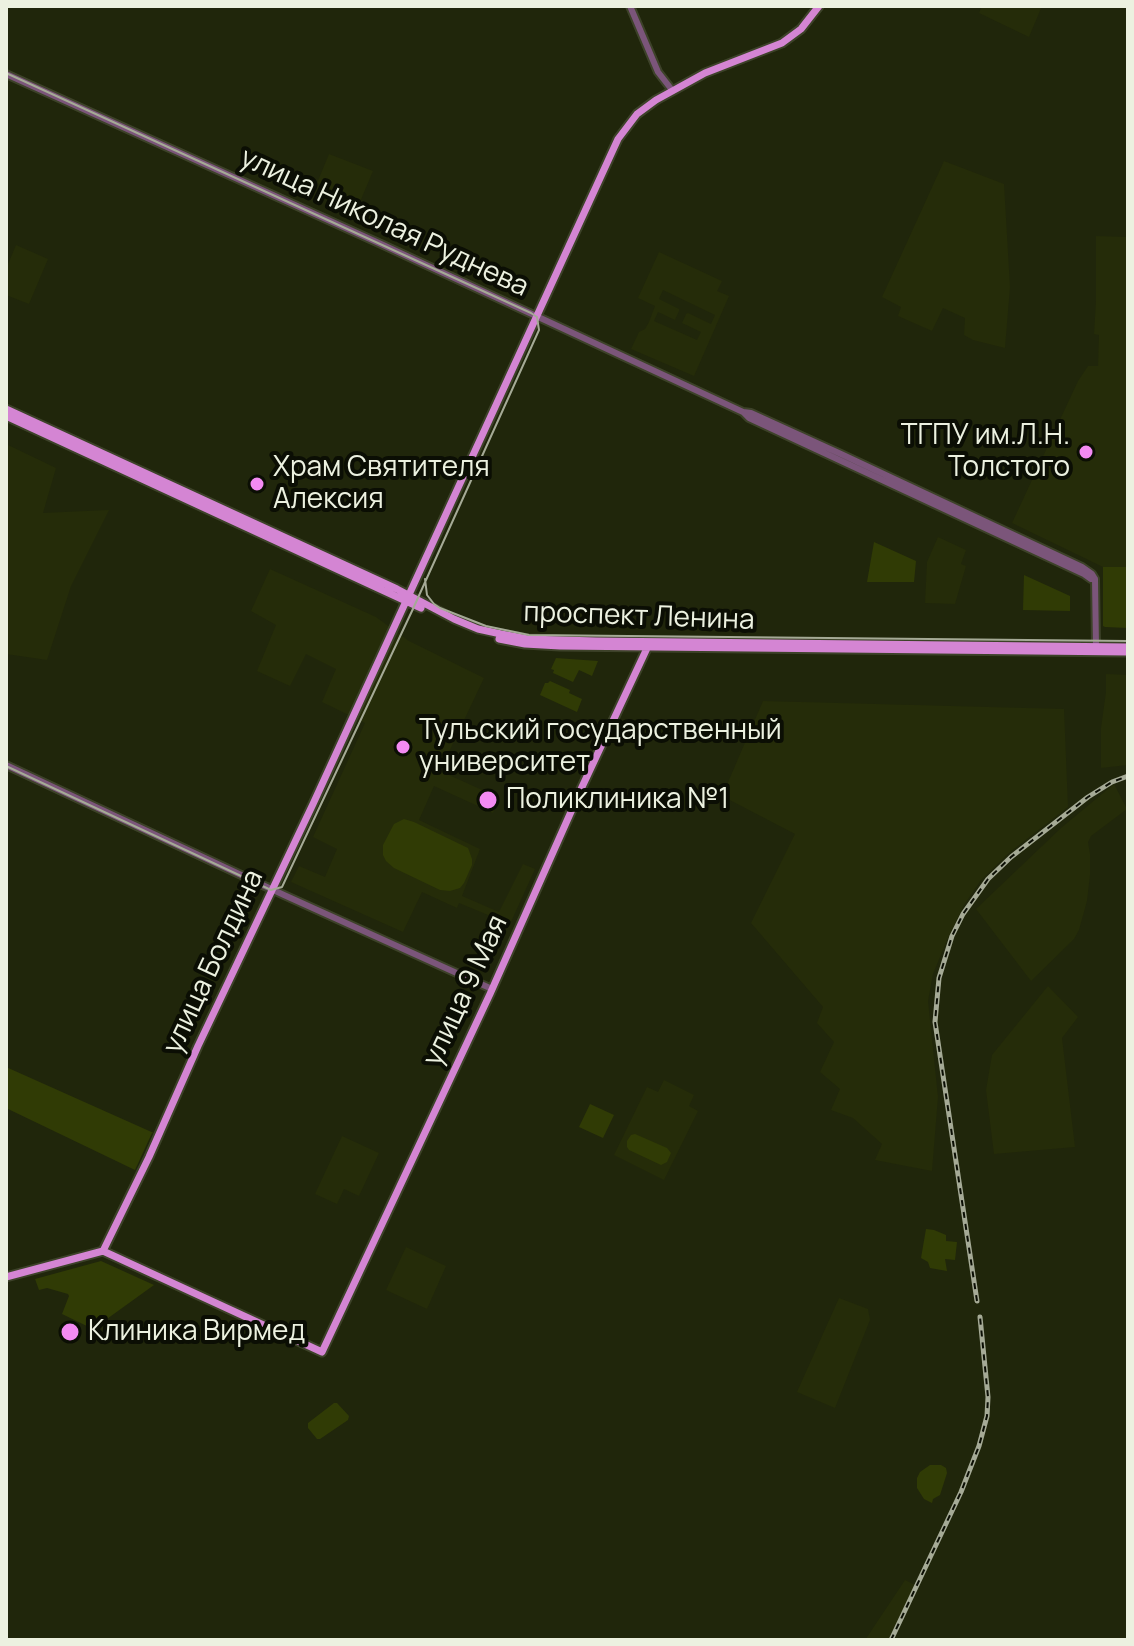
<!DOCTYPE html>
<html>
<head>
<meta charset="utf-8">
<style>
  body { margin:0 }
  #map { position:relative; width:1134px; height:1646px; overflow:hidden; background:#20260b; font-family:Manrope,sans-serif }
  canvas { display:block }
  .frame { position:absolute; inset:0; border:8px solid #ecf1e0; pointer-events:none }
</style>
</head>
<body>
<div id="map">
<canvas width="1134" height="1646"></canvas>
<div class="frame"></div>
</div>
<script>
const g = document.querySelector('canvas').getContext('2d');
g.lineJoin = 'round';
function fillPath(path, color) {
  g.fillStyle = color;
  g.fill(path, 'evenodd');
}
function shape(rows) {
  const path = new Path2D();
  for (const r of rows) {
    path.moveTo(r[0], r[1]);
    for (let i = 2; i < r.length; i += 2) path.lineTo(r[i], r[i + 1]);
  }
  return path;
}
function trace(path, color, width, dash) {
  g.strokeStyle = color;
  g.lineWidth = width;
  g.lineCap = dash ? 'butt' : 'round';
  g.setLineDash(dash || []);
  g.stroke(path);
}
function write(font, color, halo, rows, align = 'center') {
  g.font = font + ' Manrope,sans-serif';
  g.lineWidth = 8;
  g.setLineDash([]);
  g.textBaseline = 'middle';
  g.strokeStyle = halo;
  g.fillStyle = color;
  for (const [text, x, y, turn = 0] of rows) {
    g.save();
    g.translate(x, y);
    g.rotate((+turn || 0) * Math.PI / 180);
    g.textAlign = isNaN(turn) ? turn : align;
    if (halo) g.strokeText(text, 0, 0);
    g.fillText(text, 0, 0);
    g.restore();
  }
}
fillPath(shape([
  [982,6,1042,6,1029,37,979,13],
  [329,154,373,171,360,202,317,183],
  [944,161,1004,184,1010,287,1005,348,973,340,964,335,965,318,943,308,932,331,898,316,901,307,882,297],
  [1096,236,1128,237,1128,567,1103,567,1012,523,1078,381,1088,366,1098,366,1099,335,1094,334,1096,301],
  [16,245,48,259,29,304,6,295,6,269],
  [659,252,722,281,717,291,729,296,694,376,631,349,639,332,645,329,649,322,655,306,638,298],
  [663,290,715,315,711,324,688,313,686,314,682,323,701,332,697,340,654,321,658,312,675,320,679,311,679,309,659,299],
  [6,444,56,468,43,513,109,510,71,586,47,660,6,654],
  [938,537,966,550,961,564,966,566,955,604,925,603,927,562],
  [270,569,376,617,409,641,484,678,440,771,500,798,493,813,434,786,419,820,480,849,462,896,499,912,523,864,535,869,510,924,459,903,457,908,422,892,403,932,291,882,299,866,325,877,337,849,313,837,365,723,322,702,336,669,306,654,290,686,257,671,276,625,251,611],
  [1106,674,1128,675,1128,765,1101,768,1101,728,1106,692],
  [763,701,1064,709,1068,807,1010,852,981,880,964,905,947,940,933,974,928,1001,938,1097,932,1171,875,1160,882,1144,853,1118,831,1110,840,1089,820,1072,834,1042,817,1023,823,1007,751,923,795,834,722,796],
  [1114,784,1127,809,1091,836,1088,842,1090,854,1090,875,1087,901,1079,930,1074,939,1031,981,976,909,1061,828],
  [1048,986,1078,1017,1062,1038,1075,1147,994,1154,986,1090,992,1055],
  [664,1080,694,1095,689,1106,698,1111,664,1180,614,1155,647,1087,658,1092],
  [342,1136,379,1153,359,1196,344,1189,337,1204,315,1194],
  [406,1247,446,1266,427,1309,386,1290],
  [839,1298,868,1309,870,1320,835,1408,797,1392],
  [905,1580,915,1585,888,1640,865,1640]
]), '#252c09');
fillPath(shape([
  [874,542,916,561,914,582,867,582],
  [1103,567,1128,567,1128,628,1105,627,1103,626],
  [1024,575,1070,596,1070,611,1023,610],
  [556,658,598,661,592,676,579,670,573,682,553,673,554,670,551,669],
  [550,681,570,690,569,693,582,699,577,712,540,695,545,683,548,683],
  [404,819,414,822,468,848,472,859,472,865,464,883,460,888,450,891,440,890,394,868,386,861,383,855,383,845,394,824],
  [6,1067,156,1134,152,1133,135,1170,6,1108],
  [590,1104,614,1115,603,1138,579,1127],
  [635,1134,667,1148,671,1153,667,1162,661,1165,629,1150,627,1147,627,1141,631,1135],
  [926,1229,934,1230,946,1235,946,1241,957,1242,955,1260,945,1259,947,1271,930,1268,928,1262,921,1258],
  [101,1261,154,1285,93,1329,62,1314,69,1296,68,1294,47,1288,39,1290,35,1279],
  [334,1403,337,1403,349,1416,348,1420,320,1439,317,1439,308,1428,308,1423],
  [930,1465,941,1465,946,1468,947,1473,940,1495,933,1499,932,1503,924,1499,917,1488,917,1478,920,1472]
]), '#303b05');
const minor = shape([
  [630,6,658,72,672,90],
  [6,74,381,244,743,412,751,413,841,454,1082,567,1092,574,1095,579,1096,647],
  [743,412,749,418,1084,574,1091,579,1095,579],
  [6,765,284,895,492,989]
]);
const major = shape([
  [6,409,397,589,454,619,478,629,501,634,528,639,596,641,1128,647],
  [6,416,421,608],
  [499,639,525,644,560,646,1128,652],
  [103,1251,149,1157,198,1046,313,804,618,139,637,114,656,100,705,73,782,43,801,29,819,6],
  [6,1277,103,1251,322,1352,490,994,582,787,649,644]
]);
trace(minor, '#3d4229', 10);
trace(major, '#3d4229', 11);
trace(minor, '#7b557a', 6);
trace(major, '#d485d3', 7);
trace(shape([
  [6,73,531,313,537,317,539,330,412,611,282,887,271,890,6,766],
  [425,579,427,595,434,604,440,608,486,626,529,635,1128,641]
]), '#a5aa96', 2);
const rail = shape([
  [977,1301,935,1022,939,978,952,936,963,914,988,879,1011,857,1088,797,1112,782,1128,776],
  [891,1640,961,1492,979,1446,987,1416,988,1397,980,1317]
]);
trace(rail, '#a5aa96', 5);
trace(rail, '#0b0e04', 2, [6]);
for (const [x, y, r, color] of [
  [1086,452,8,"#f38af2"],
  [257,484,8,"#f38af2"],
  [403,747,8,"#f38af2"],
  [488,800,10,"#f38af2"],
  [70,1332,10,"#f38af2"]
]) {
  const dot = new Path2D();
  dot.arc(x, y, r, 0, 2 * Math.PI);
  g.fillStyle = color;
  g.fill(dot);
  trace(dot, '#0b0e04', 3);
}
write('28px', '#ecf1e0', '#0b0e04', [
  ["улица Николая Руднева",384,223,25],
  ["проспект Ленина",639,617,2],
  ["улица Болдина",214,962,-65],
  ["улица 9 Мая",466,991,-65]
]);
write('28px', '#ecf1e0', '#0b0e04', [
  ["ТГПУ им.Л.Н.",1070,436,"right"],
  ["Толстого",1070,468,"right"],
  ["Храм Святителя",273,468],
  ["Алексия",273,500],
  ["Тульский государственный",419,731],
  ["университет",419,763],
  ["Поликлиника №1",506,800],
  ["Клиника Вирмед",88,1332]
], 'left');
</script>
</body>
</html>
